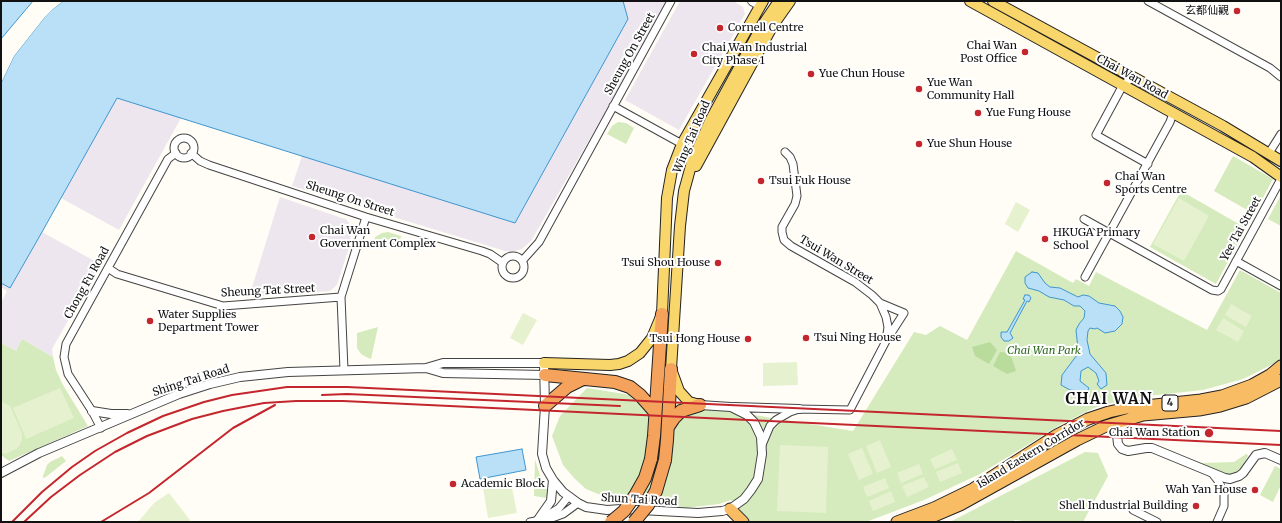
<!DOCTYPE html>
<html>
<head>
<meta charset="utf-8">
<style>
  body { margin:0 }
  #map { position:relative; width:1282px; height:523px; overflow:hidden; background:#fffdf5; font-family:Merriweather,serif }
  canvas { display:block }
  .frame { position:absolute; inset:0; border:2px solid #111; pointer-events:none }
</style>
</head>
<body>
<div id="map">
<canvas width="1282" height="523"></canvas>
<div class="frame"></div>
</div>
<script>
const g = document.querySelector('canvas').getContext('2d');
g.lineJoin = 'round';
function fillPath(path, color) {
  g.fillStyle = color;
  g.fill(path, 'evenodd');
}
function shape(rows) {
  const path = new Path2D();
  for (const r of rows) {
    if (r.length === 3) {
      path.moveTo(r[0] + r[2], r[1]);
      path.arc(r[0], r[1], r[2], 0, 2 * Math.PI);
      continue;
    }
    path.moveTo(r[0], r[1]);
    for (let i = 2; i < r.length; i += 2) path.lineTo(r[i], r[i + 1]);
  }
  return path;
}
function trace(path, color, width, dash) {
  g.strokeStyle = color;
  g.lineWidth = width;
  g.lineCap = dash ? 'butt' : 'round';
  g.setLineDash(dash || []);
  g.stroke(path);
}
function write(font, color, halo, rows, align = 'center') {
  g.font = font + ' Merriweather,"Noto Sans TC",serif';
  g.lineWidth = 4;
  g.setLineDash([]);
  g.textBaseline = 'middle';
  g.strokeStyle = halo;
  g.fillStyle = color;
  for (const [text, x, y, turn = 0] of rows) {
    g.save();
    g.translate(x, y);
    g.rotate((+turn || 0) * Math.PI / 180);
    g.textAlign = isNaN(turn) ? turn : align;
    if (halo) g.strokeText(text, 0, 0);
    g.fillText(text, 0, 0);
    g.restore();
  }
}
fillPath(shape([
  [224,1,667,1,653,29,531,241,522,249,511,252,505,251,292,186,302,156],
  [680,1,733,1,743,7,745,14,679,130,625,100],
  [117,97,181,118,119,230,61,198],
  [280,197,342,218,346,219,349,223,351,232,350,244,337,285,330,291,249,297],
  [42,232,100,264,52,349,53,357,22,339,16,351,1,343,1,303,7,291,1,287,1,283,10,288]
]), '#eee6ef');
fillPath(shape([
  [618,122,626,123,634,128,626,144,607,134,612,126],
  [1233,156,1273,179,1254,214,1214,191],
  [1181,191,1246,228,1216,284,1150,247],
  [1281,195,1281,226,1268,219],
  [388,232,401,236,399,247,384,243,382,249,373,245,375,237,382,233],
  [1016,251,1073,283,1076,279,1089,286,1096,272,1207,330,1240,270,1281,293,1281,360,1243,379,1203,390,1129,398,1094,408,1060,425,980,474,924,500,866,522,751,522,731,500,719,504,685,508,598,494,586,489,574,478,563,465,552,436,560,416,587,388,853,431,914,332,926,335,940,326,967,340],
  [378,327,371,359,366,357,361,354,357,348,357,333],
  [22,339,53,357,56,370,63,385,88,426,9,461,1,455,1,343,16,351],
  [1085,452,1098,453,1108,476,1083,522,1031,522,1015,520,1012,522,950,522],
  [1246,454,1247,454,1248,456,1239,472,1233,476,1223,475,1201,463,1234,462],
  [62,456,66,461,46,477,43,478,43,476,47,465,50,462],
  [535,459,542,482,549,493,547,498,534,496],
  [1275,466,1281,469,1281,485,1273,502,1260,495]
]), '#d5ebbd');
fillPath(shape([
  [990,342,997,350,989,364,975,356,972,347],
  [1000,352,1010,353,1016,371,1007,374,993,366]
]), '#b9dc9c');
fillPath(shape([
  [1179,198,1209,216,1184,261,1153,244],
  [1016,202,1030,210,1018,232,1005,224],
  [1231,304,1252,316,1246,327,1225,315],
  [523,313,537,320,523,345,510,338],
  [1223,318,1244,331,1238,342,1216,330],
  [797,362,798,385,763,386,763,363],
  [60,388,74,418,26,439,13,408],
  [1,401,10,406,22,433,22,439,20,445,16,449,5,454,1,453],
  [880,440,891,467,877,473,866,446],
  [780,445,828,447,826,513,777,511],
  [862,448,873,474,859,480,848,454],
  [952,449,957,460,935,469,930,459],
  [958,463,962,473,940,482,936,472],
  [919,464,923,474,901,483,897,473],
  [924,477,929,487,907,497,902,486],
  [885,478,889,488,867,497,863,487],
  [511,483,517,513,488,518,483,488],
  [891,491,895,502,873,511,869,501],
  [169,493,190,520,189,522,138,522,154,503]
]), '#e6f2cf');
const water = shape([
  [1,1,33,1,1,39,1,1],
  [63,1,623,1,628,19,515,223,117,98,42,232,10,288,1,283,1,83,14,56,44,18,53,9,63,1],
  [1032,272,1038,273,1045,283,1050,287,1060,288,1078,297,1083,295,1089,296,1099,303,1115,306,1120,311,1123,317,1122,324,1115,331,1105,333,1097,328,1095,329,1090,328,1088,331,1087,340,1090,354,1106,373,1107,385,1101,389,1097,384,1099,381,1096,373,1088,367,1081,371,1080,381,1089,388,1087,392,1070,390,1061,385,1062,375,1077,355,1078,349,1076,330,1079,324,1084,318,1085,311,1080,306,1074,306,1064,300,1049,297,1039,291,1028,288,1025,283,1025,277,1032,272],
  [1025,295,1029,295,1031,298,1029,302,1027,301,1010,333,1013,338,1009,341,1004,341,1001,337,1001,332,1007,332,1025,300,1023,299,1025,295],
  [522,449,526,470,480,479,476,457,522,449]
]);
fillPath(water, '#b9e0f7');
trace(water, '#3f96cf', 1);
fillPath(shape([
  [60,1,63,1,53,9,44,18,14,56,1,83,1,79,7,64,12,54,43,16,52,7]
]), '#fffdf5');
const minor = shape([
  [1148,1,1270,68,1281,77],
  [1133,77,1123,85,1096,135,1148,164],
  [613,106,682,144],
  [184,148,10],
  [785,152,790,157,793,164,797,196,795,204,782,227,782,232,784,240,791,246,855,282,872,295,880,303,886,317,888,327,886,341],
  [191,153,200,161,209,165,366,217,482,251,490,254,503,263],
  [1269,153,1281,134],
  [1084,219,1212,290,1218,291,1221,289,1281,179],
  [513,267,11],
  [522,261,539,242,671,1],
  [1236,261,1281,286],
  [108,268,117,274,223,306,341,297],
  [1085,277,1170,122,1173,113],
  [344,370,341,297,366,217],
  [101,428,92,411,68,374,64,357,66,344,168,159,176,153],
  [762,445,770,426,776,420,790,412,799,409,850,410,886,341,904,313,880,303],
  [1212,473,1219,482,1224,494,1224,506,1217,522],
  [1133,510,1157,522],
  [543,518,559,508,568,497],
  [530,522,552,518,563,514,578,503]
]);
const tertiary = shape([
  [752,1,760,6],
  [426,368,443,373,545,375],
  [734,407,799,409],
  [92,411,111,414,127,414],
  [1128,422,1122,426,1117,435,1118,444,1122,449,1128,451,1146,448,1152,448,1225,478,1230,479,1239,476,1243,473,1256,455,1265,453,1281,460],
  [1,473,39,453,179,394,210,384,240,377,288,372,426,368,443,363,544,363,545,406,542,454,546,468,553,480,563,492,578,503,586,507,607,510,621,509,698,513,722,511,730,509,744,499,751,490,758,479,762,454,761,437,754,422,747,415,731,407,700,405],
  [537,521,551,501,553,480]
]);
const primary = shape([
  [970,1,1253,157,1281,177],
  [993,1,1223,126,1281,161],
  [696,166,773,25,790,1],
  [544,363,610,365,619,364,628,361,640,353,652,338,662,314,667,198,672,170,682,144,763,1],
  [700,405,689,402,679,391,671,369,680,226,684,191,692,162,710,121,762,26,779,1]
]);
const trunk = shape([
  [730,509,743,522],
  [897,522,934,508,973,489,1057,435,1088,419,1109,412,1127,408,1201,400,1222,396,1252,385,1270,375,1281,366],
  [920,522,960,505,1077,440,1106,426,1143,415,1199,410,1220,406,1246,398,1281,380]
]);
const motorway = shape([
  [545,375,615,382,630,387,640,395,655,412],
  [545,406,567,387,583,379],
  [668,427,674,418,681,411,700,405],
  [651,459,654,436,662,314],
  [665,460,667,440,671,369]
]);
trace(minor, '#444', 9);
trace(tertiary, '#444', 10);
trace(primary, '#222', 12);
trace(trunk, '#222', 13);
trace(motorway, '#222', 14);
trace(minor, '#fff', 7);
trace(tertiary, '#fff', 8);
trace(primary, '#f9d66b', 10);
trace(trunk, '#f7bc64', 11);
trace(motorway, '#f5a25d', 12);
trace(shape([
  [322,395,347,394,620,406],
  [12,522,42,492,72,467,95,451,127,433,163,416,204,402,232,395,287,387,347,387,1281,431],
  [24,522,51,497,80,475,115,452,147,436,192,419,223,411,264,403,296,401,343,401,1281,445],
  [101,522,149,493,233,428,275,405]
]), '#c4262e', 2);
const motorwayBridge = shape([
  [611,522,624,511,636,494,645,478,651,459],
  [634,522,648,505,656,491,665,460]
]);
trace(motorwayBridge, '#222', 14, []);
trace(motorwayBridge, '#f5a25d', 12);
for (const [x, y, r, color] of [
  [1237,11,4,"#c4262e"],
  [720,28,4,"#c4262e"],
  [1025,52,4,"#c4262e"],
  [694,54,4,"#c4262e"],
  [811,74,4,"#c4262e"],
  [919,89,4,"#c4262e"],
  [978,113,4,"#c4262e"],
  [919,144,4,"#c4262e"],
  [761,181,4,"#c4262e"],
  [1107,183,4,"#c4262e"],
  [312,237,4,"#c4262e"],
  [1045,239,4,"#c4262e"],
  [718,263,4,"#c4262e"],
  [150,321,4,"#c4262e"],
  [806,338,4,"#c4262e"],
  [748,339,4,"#c4262e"],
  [1209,433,5,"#c4262e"],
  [453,484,4,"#c4262e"],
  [1255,490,4,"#c4262e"],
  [1196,506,4,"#c4262e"]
]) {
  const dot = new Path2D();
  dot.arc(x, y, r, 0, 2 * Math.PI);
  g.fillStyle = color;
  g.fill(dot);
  trace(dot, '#fff', 1.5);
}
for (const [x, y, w] of [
  [1170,403,16]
]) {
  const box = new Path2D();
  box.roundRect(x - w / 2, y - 8, w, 16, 3);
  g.fillStyle = '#fff';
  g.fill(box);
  trace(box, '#111', 1);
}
write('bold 10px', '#111', null, [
  ["4",1170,403]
]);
write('11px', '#111', '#fff', [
  ["玄都仙觀",1229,11,"right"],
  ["Cornell Centre",728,28],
  ["Chai Wan",1017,46,"right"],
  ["Post Office",1017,59,"right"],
  ["Chai Wan Industrial",702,48],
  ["City Phase 1",702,61],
  ["Yue Chun House",819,74],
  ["Yue Wan",927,83],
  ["Community Hall",927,96],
  ["Yue Fung House",986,113],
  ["Yue Shun House",927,144],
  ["Chai Wan",1115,177],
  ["Sports Centre",1115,190],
  ["Tsui Fuk House",769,181],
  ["Chai Wan",320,231],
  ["Government Complex",320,244],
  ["HKUGA Primary",1053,233],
  ["School",1053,246],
  ["Tsui Shou House",710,263,"right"],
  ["Water Supplies",158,315],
  ["Department Tower",158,328],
  ["Tsui Ning House",814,338],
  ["Tsui Hong House",740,339,"right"],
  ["Chai Wan Station",1200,433,"right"],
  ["Academic Block",461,484],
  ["Wah Yan House",1247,490,"right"],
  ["Shell Industrial Building",1188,506,"right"]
], 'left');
write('11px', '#111', '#fff', [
  ["Sheung On Street",630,54,-61],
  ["Chai Wan Road",1132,77,29],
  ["Wing Tai Road",692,137,-67],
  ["Sheung On Street",350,199,18],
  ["Yee Tai Street",1241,229,-61],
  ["Tsui Wan Street",836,260,31],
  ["Chong Fu Road",87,283,-61],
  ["Sheung Tat Street",268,291,-3],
  ["Shing Tai Road",191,381,-18],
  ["Island Eastern Corridor",1031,454,-31],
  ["Shun Tai Road",639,500,3]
]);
write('italic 11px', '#2f6b1f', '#fff', [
  ["Chai Wan Park",1044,351]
]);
g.letterSpacing = '1px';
write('bold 15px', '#111', '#fff', [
  ["CHAI WAN",1109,400]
]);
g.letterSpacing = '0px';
</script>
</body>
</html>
